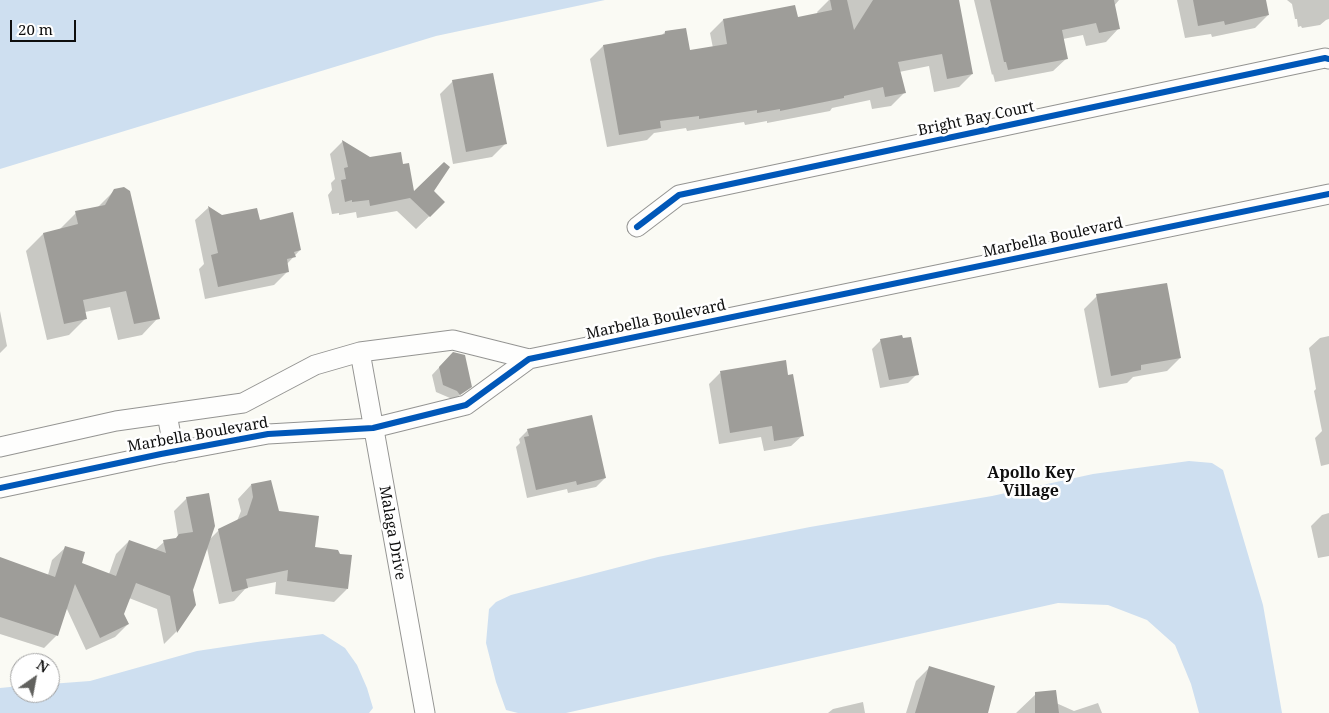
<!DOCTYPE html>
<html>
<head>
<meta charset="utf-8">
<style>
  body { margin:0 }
  #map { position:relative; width:1329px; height:713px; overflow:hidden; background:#fafaf4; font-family:"Noto Serif",serif }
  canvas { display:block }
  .north { position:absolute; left:10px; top:653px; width:50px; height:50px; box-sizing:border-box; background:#fff; border:1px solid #9f9f9f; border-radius:50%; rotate:33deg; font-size:14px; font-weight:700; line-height:20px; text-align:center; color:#0e0e0e }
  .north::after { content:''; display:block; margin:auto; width:18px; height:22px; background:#61615e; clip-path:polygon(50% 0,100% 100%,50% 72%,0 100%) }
  .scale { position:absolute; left:10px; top:20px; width:66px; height:22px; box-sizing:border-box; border:2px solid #0e0e0e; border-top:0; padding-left:6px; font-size:15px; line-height:18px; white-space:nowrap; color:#0e0e0e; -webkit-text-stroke:4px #fff; paint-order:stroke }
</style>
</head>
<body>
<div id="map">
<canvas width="1329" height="713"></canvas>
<div class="north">N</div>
<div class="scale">20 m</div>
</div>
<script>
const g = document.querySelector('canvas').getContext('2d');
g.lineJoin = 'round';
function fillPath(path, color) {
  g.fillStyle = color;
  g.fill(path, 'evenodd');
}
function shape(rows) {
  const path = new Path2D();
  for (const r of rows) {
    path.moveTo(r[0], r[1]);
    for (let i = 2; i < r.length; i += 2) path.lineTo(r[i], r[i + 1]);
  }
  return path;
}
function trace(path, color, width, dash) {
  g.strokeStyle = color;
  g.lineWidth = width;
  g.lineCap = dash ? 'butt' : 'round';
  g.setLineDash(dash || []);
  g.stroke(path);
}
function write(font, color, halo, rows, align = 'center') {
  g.font = font + ' "Noto Serif",serif';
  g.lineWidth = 5;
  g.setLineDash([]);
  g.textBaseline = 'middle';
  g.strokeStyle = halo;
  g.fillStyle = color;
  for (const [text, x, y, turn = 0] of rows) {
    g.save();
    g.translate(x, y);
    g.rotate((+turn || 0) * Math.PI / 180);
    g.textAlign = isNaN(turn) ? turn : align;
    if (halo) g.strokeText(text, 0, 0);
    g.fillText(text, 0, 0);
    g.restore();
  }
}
fillPath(shape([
  [0,0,605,0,436,36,0,169],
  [1189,461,1212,463,1223,470,1263,605,1282,713,1199,713,1191,684,1175,645,1147,620,1108,605,1058,603,566,713,518,713,506,710,496,682,486,643,489,609,496,602,511,595,658,557,810,527,992,496,1093,474],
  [323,634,345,648,357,665,367,688,373,708,369,713,0,713,0,688,20,686,20,693,50,693,50,684,90,681,197,651,257,642]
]), '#cedff0');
fillPath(shape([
  [829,0,958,0,972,74,959,87,934,92,929,66,899,72,904,93,891,106,872,109,870,100,832,108,830,111,767,123,767,121,745,125,744,122,687,131,686,128,654,133,647,140,607,147,590,59,603,46,662,35,665,32,688,52,713,48,710,33,723,20,797,19,818,14,817,12],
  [974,0,1119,0,1114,6,1119,28,1106,42,1086,46,1083,35,1063,39,1067,58,1053,71,995,82,993,74,992,75],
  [1177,0,1264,0,1268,15,1255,28,1212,37,1211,34,1185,38],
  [1287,0,1329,0,1329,19,1326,20,1320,25,1302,28,1301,26,1298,27,1297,19,1295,19,1292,4],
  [453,81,505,144,492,157,453,164,440,94],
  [343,141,370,159,402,166,414,194,433,191,444,202,416,229,397,211,357,218,356,212,339,215,339,213,332,214,328,195,332,190,331,183,335,179,330,154],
  [115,190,158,318,142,335,118,340,110,307,85,312,86,318,69,335,47,340,26,251,43,234,59,230,76,213,98,207],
  [208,208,222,217,259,221,300,250,286,265,287,272,274,285,205,299,199,269,204,264,195,220],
  [1097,296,1180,358,1167,371,1133,377,1127,383,1099,388,1084,309],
  [0,311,7,346,0,353],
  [1329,336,1329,464,1321,466,1315,438,1322,431,1314,391,1316,389,1309,348,1320,338],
  [881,340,917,374,908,383,880,388,872,349],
  [446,360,471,386,452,401,450,398,436,392,432,375],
  [720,373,803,435,791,446,764,451,761,437,719,444,709,384],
  [528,430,605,478,596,487,568,493,567,489,527,498,516,447,520,443,519,439],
  [251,485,313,548,347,589,334,602,275,594,276,582,246,588,234,601,219,604,207,548,192,590,195,605,176,632,164,644,157,609,129,598,123,614,128,624,115,637,86,650,66,607,57,635,44,648,0,634,0,560,48,575,52,560,66,547,80,564,109,574,116,554,129,541,155,550,164,542,176,539,178,536,174,511,187,498,210,539,219,530,237,521,241,511,238,499],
  [1329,513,1329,556,1318,558,1311,526,1322,515],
  [929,668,986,713,906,713,916,681],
  [1036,694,1074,711,1098,703,1102,713,1016,713],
  [863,702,865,713,828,713,833,709]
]), '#0003');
fillPath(shape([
  [830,0,847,0,854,30,873,0,959,0,973,74,947,79,942,54,898,62,906,93,885,97,883,87,844,96,844,98,780,111,780,109,757,113,757,110,699,119,699,116,660,121,661,128,619,135,603,45,665,34,665,31,686,28,690,50,727,44,723,19,795,5,798,17,832,10],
  [990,0,1114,0,1120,29,1099,33,1096,23,1062,30,1068,59,1008,70,1006,62,1004,62],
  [1193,0,1266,0,1269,15,1225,25,1224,21,1198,26],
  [493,73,507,144,466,152,452,80],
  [342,140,370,157,401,152,403,164,409,163,414,191,444,162,450,167,434,191,445,202,430,217,410,198,370,206,369,200,352,202,352,200,345,202,341,180,346,179,344,168,348,167],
  [124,187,130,191,160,319,134,324,126,291,83,300,87,319,64,324,43,233,78,224,75,211,105,205,114,189],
  [208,206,222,215,257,208,260,220,293,212,301,250,294,252,296,257,287,259,289,272,218,287,211,255,218,253],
  [1167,283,1181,358,1141,365,1141,370,1111,376,1096,294],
  [902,335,903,338,911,337,919,375,889,380,880,339],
  [453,352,465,355,472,387,460,395,457,391,443,385,439,367],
  [786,360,788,375,793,374,804,436,774,441,772,426,730,433,720,371],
  [592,415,606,478,577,485,576,481,536,490,524,437,529,436,527,429],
  [271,480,279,511,319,516,315,547,338,550,340,554,352,555,348,589,287,581,288,570,246,579,248,588,232,592,218,529,247,515,253,497,251,484],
  [209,493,215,526,193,590,196,605,177,633,170,596,136,583,124,614,129,624,100,638,75,584,58,636,0,617,0,557,55,577,65,546,85,552,82,563,116,576,129,540,166,553,163,540,176,538,179,534,193,532,186,497],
  [929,666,995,686,988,713,915,713],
  [1056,690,1059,713,1035,713,1035,692]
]), '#9e9d99');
const street = shape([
  [637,227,679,195,1325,58,1329,59],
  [360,352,425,713],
  [167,414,174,452],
  [0,447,116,421,243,403,315,365,360,352,453,340,529,359],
  [0,488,161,454,268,434,373,428,466,405,529,359,1329,194]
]);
trace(street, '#949492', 21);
trace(street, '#fefefd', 19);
trace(shape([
  [637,227,679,195,1325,58,1329,59],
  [0,488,161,454,268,434,373,428,466,405,529,359,1329,194]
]), '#0057b8', 6);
write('15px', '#0e0e0e', '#fff', [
  ["Bright Bay Court",976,119,-12],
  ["Marbella Boulevard",1053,238,-12],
  ["Marbella Boulevard",656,320,-12],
  ["Marbella Boulevard",198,435,-10],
  ["Malaga Drive",392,533,80]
]);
write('bold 16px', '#0e0e0e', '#fff', [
  ["Apollo Key",1031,473],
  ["Village",1031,491]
]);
</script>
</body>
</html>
